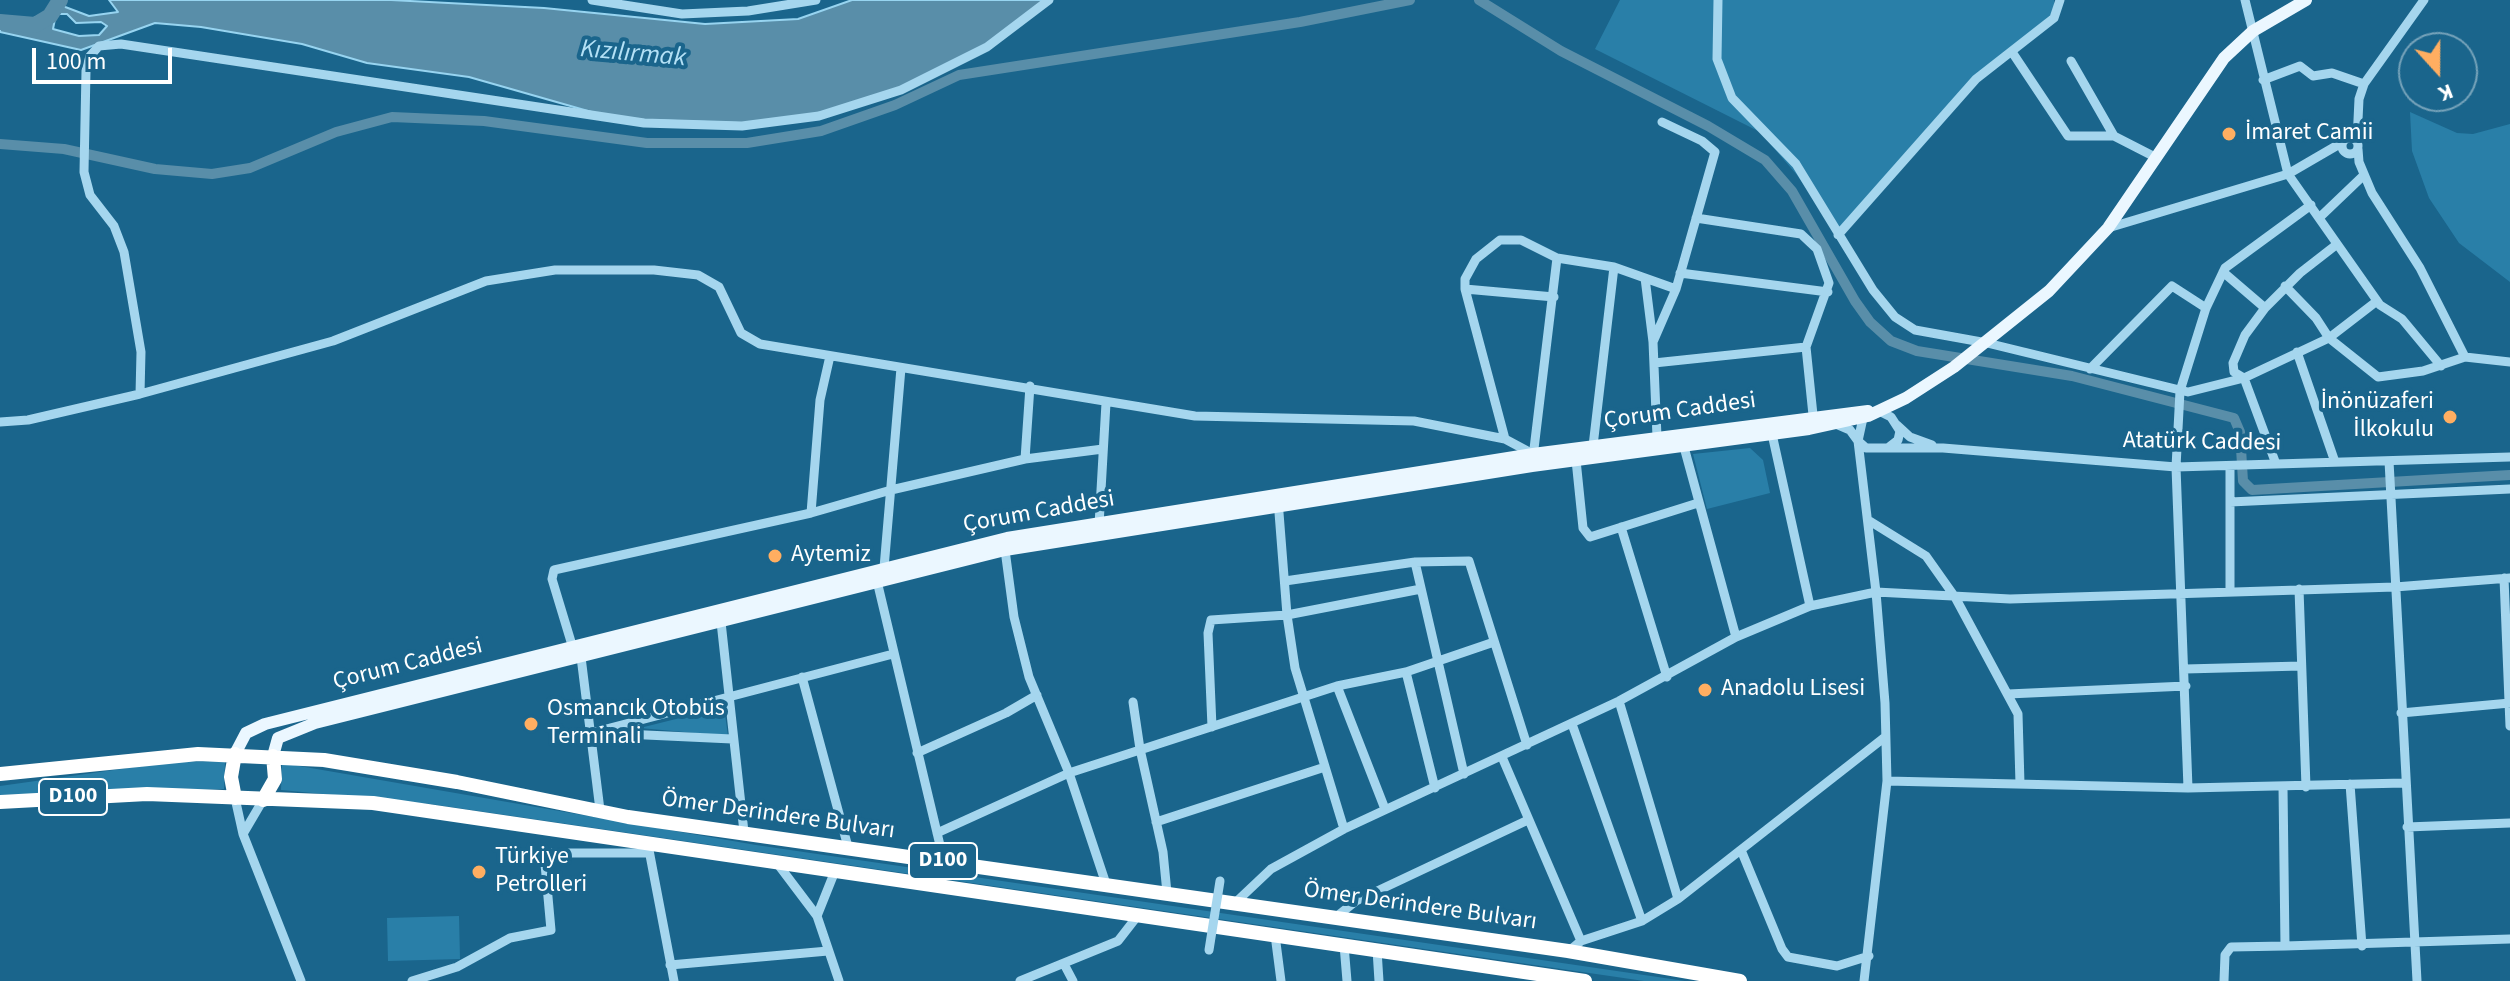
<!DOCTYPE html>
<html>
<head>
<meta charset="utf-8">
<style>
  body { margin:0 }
  #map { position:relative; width:2510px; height:981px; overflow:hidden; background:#1a658c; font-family:"Source Sans 3",sans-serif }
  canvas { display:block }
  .north { position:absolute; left:2398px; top:32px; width:80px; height:80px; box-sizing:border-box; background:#1a658c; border:2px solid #76a3ba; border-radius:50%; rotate:159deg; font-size:22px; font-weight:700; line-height:32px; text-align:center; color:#fff }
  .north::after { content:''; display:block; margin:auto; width:28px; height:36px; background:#ffae61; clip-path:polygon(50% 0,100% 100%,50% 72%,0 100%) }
  .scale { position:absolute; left:32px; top:48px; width:140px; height:36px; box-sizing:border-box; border:4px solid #fff; border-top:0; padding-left:10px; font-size:24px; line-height:28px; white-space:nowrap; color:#fff; -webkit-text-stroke:6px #1a658c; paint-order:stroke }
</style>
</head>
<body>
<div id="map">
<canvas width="2510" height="981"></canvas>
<div class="north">K</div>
<div class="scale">100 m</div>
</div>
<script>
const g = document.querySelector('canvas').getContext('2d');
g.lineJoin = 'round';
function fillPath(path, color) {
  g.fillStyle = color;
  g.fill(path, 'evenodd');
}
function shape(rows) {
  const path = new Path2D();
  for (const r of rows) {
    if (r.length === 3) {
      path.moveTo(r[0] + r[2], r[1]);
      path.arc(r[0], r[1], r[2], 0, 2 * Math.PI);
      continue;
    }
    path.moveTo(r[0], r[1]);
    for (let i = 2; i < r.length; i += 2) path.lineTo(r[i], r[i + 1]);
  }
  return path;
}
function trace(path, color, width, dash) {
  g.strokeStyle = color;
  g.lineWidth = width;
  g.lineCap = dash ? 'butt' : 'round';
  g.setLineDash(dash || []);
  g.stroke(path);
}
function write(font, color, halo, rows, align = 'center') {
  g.font = font + ' "Source Sans 3",sans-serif';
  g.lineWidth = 8;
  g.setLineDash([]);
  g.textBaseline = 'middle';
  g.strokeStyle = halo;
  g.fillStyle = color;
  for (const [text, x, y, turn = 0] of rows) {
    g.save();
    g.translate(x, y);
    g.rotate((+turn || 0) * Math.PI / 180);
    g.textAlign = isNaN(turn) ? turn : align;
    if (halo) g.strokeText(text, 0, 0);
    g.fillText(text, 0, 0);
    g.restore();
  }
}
fillPath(shape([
  [1620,0,2054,0,2054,12,1976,79,1838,235,1797,175,1760,132,1595,49],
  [2410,112,2457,133,2473,134,2510,124,2510,282,2459,243,2429,198,2412,151],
  [1750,448,1763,460,1770,493,1707,509,1693,454],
  [724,707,728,736,640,728],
  [225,761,224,789,0,795,0,786,171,762],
  [282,763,756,845,1685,981,1644,981,430,804,281,790],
  [459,916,460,959,388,961,387,918]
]), '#297fa8');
const water = shape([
  [109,0,391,0,544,8,705,24,798,19,852,0,1049,0,987,47,872,101,769,124,616,119,469,77,367,63,302,44,201,27,155,23,81,50,0,32,0,19,43,25,51,8,60,5,89,16,118,12,109,0],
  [56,14,67,14,76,23,101,22,107,26,99,35,79,36,53,29,56,14]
]);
fillPath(water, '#598ea9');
trace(water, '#97d4f0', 2);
trace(shape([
  [1479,0,1561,51,1708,126,1765,160,1792,191,1855,301,1870,322,1891,341,1917,351,2072,376,2234,418,2240,432,2243,481,2252,490,2510,475],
  [0,144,64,149,155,169,212,174,250,168,336,132,392,117,484,121,647,143,747,143,821,131,895,105,959,75,1300,22,1410,0]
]), '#598ea9', 10);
trace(shape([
  [0,22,35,25,50,16,60,0]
]), '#598ea9', 16);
trace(shape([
  [592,0,682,14,748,11,816,0],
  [1718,0,1717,59,1732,98,1796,164,1873,290,1895,317,1915,330,1987,343,2188,392,2244,378,2329,338,2377,301],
  [2245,0,2288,174,2380,305,2402,319,2441,366],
  [2012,52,2068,136,2114,136,2155,157],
  [2071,61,2114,136],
  [2263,80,2300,66,2313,76,2332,73,2364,84],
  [2350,146,8],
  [2357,141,2359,99,2364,84,2424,0],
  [2358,149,2359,162,2372,193,2420,268,2465,357],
  [1696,218,1801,234,1817,249,1829,283,1806,347,1813,415],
  [2319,218,2364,175],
  [2108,228,2288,174,2343,142],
  [1838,235,1976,79,2054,18,2060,0],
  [2223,272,2265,308],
  [1680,273,1828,292],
  [1645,278,1653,342,1657,437],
  [2285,286,2316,318,2329,338,2378,377,2423,371,2465,357,2510,362],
  [1465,289,1554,297],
  [1653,342,1676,289,1715,152,1702,141,1662,122],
  [2297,352,2335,462],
  [1654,363,1806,347],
  [2090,369,2172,286,2206,308],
  [1030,386,1025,459,1103,449],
  [140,394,141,352,124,252,114,226,90,195,84,172,86,71,90,56,99,46,121,44,644,123,742,126,819,116,901,90,987,47,1049,0],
  [1879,411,1891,417,1900,431,1898,440,1889,447],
  [1863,418,1858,441,1866,448,1943,448,2176,467,2510,457],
  [0,422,28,420,140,394,333,341,486,281,555,270,654,270,698,275,719,287,741,333,760,344,1195,416,1414,421,1505,439,1533,454],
  [1836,424,1850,430,1858,441,1876,592,1885,703,1887,781,1864,981],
  [1897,425,1910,437,1932,445],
  [1772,434,1810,606],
  [1505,439,1465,289,1465,279,1476,259,1500,240,1521,240,1557,258,1614,267,1676,289],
  [1593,446,1614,267],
  [1684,447,1736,637],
  [1533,457,1557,258],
  [1576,460,1583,528,1590,537,1698,503],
  [2389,461,2417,981],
  [2276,464,2244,378,2234,372,2233,363,2245,335,2265,308,2300,273,2336,245],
  [2230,466,2230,591],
  [1278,500,1287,615,1295,668,1344,829],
  [2230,502,2510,489],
  [811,513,891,490,1025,459],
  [1868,520,1926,556,1955,597,2018,714,2020,784],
  [1099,525,1106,403],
  [1621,527,1667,677],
  [1005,550,1014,617,1029,677,1069,773,1106,884],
  [1415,562,1464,774],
  [884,568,901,368],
  [2504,578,2510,726],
  [877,581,944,862],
  [1285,581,1415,562,1469,561,1527,745],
  [2299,589,2306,787],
  [721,622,744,832],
  [2185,669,2301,666],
  [1406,672,1435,788],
  [802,677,848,847],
  [1337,686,1385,809],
  [2008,694,2186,686],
  [1619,701,1678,899],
  [1133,702,1140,749,1163,852,1167,893],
  [2401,713,2510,703],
  [1572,724,1642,921],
  [1212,727,1208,633,1211,620,1287,615,1421,589],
  [591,733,893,654],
  [603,733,732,739],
  [917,753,1006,713,1037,695],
  [1502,757,1581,941],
  [1887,781,2188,788,2404,783],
  [2350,784,2362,946],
  [2283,787,2285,946,2510,939],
  [2188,788,2176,467,2180,391,2206,308,2225,268,2311,205],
  [235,798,243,834,263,800],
  [600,810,581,657,572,645,552,579,554,570,811,513,820,400,830,356],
  [1156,822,1325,767],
  [2407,827,2510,823],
  [937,833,1069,773,1337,686,1406,672,1494,642],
  [243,834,301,981],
  [649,850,674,981],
  [1741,850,1782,949,1788,957,1837,966,1869,956],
  [777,863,817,916,835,871],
  [1235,903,1271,869,1344,829,1619,701,1736,637,1810,606,1876,592,2010,599,2395,587,2510,578],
  [817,916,839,981],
  [1336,917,1356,901,1528,820],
  [1275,935,1281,981],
  [1344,945,1347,981],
  [1377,950,1379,981],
  [1569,951,1581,941,1642,921,1678,899,1885,737],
  [1064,964,1073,981],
  [670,965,828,951],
  [412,981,457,967,510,938,551,930,544,853,649,853],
  [1020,981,1118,941,1139,914],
  [2224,981,2225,955,2231,947,2285,946]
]), '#a5d6ee', 9);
trace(shape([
  [235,754,246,733,265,724,1007,538,1533,454,1868,411],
  [273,756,278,738,315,723,1005,550,1532,466,1809,429,1868,416,1906,398,1954,367,2049,291,2108,228,2224,58,2253,31,2306,0]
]), '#ebf7ff', 12);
trace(shape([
  [235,754,231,777,235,798],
  [0,774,198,754,324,760,457,782,628,817,1568,951,1740,981],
  [263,800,275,779,273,756],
  [0,802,147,794,373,803,1585,981]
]), '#fff', 14);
trace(shape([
  [1209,950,1220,881]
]), '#a5d6ee', 9);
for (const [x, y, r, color] of [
  [2229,134,8,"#ffae61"],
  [2450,417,8,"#ffae61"],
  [775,556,8,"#ffae61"],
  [1705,690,8,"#ffae61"],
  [531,724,8,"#ffae61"],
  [479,872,8,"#ffae61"]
]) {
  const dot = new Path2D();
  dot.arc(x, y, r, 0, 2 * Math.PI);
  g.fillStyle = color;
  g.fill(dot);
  trace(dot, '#1a658c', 3);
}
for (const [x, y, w] of [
  [73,797,68],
  [943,861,68]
]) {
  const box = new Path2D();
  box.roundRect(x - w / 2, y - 18, w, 36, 6);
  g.fillStyle = '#1a658c';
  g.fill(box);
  trace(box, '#fff', 2);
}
write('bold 22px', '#fff', null, [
  ["D100",73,797],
  ["D100",943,861]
]);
write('24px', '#fff', '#1a658c', [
  ["İmaret Camii",2245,134],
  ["İnönüzaferi",2434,403,"right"],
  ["İlkokulu",2434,431,"right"],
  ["Aytemiz",791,556],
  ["Anadolu Lisesi",1721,690],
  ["Osmancık Otobüs",547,710],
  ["Terminali",547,738],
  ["Türkiye",495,858],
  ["Petrolleri",495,886]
], 'left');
write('24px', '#fff', '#1a658c', [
  ["Çorum Caddesi",1680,412,-8],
  ["Atatürk Caddesi",2202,443,1],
  ["Çorum Caddesi",1039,513,-10],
  ["Çorum Caddesi",408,665,-14],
  ["Ömer Derindere Bulvarı",778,816,8],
  ["Ömer Derindere Bulvarı",1420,907,8]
]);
write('italic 26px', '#b4e1f6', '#1a658c', [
  ["Kızılırmak",633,55,5]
]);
</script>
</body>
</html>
